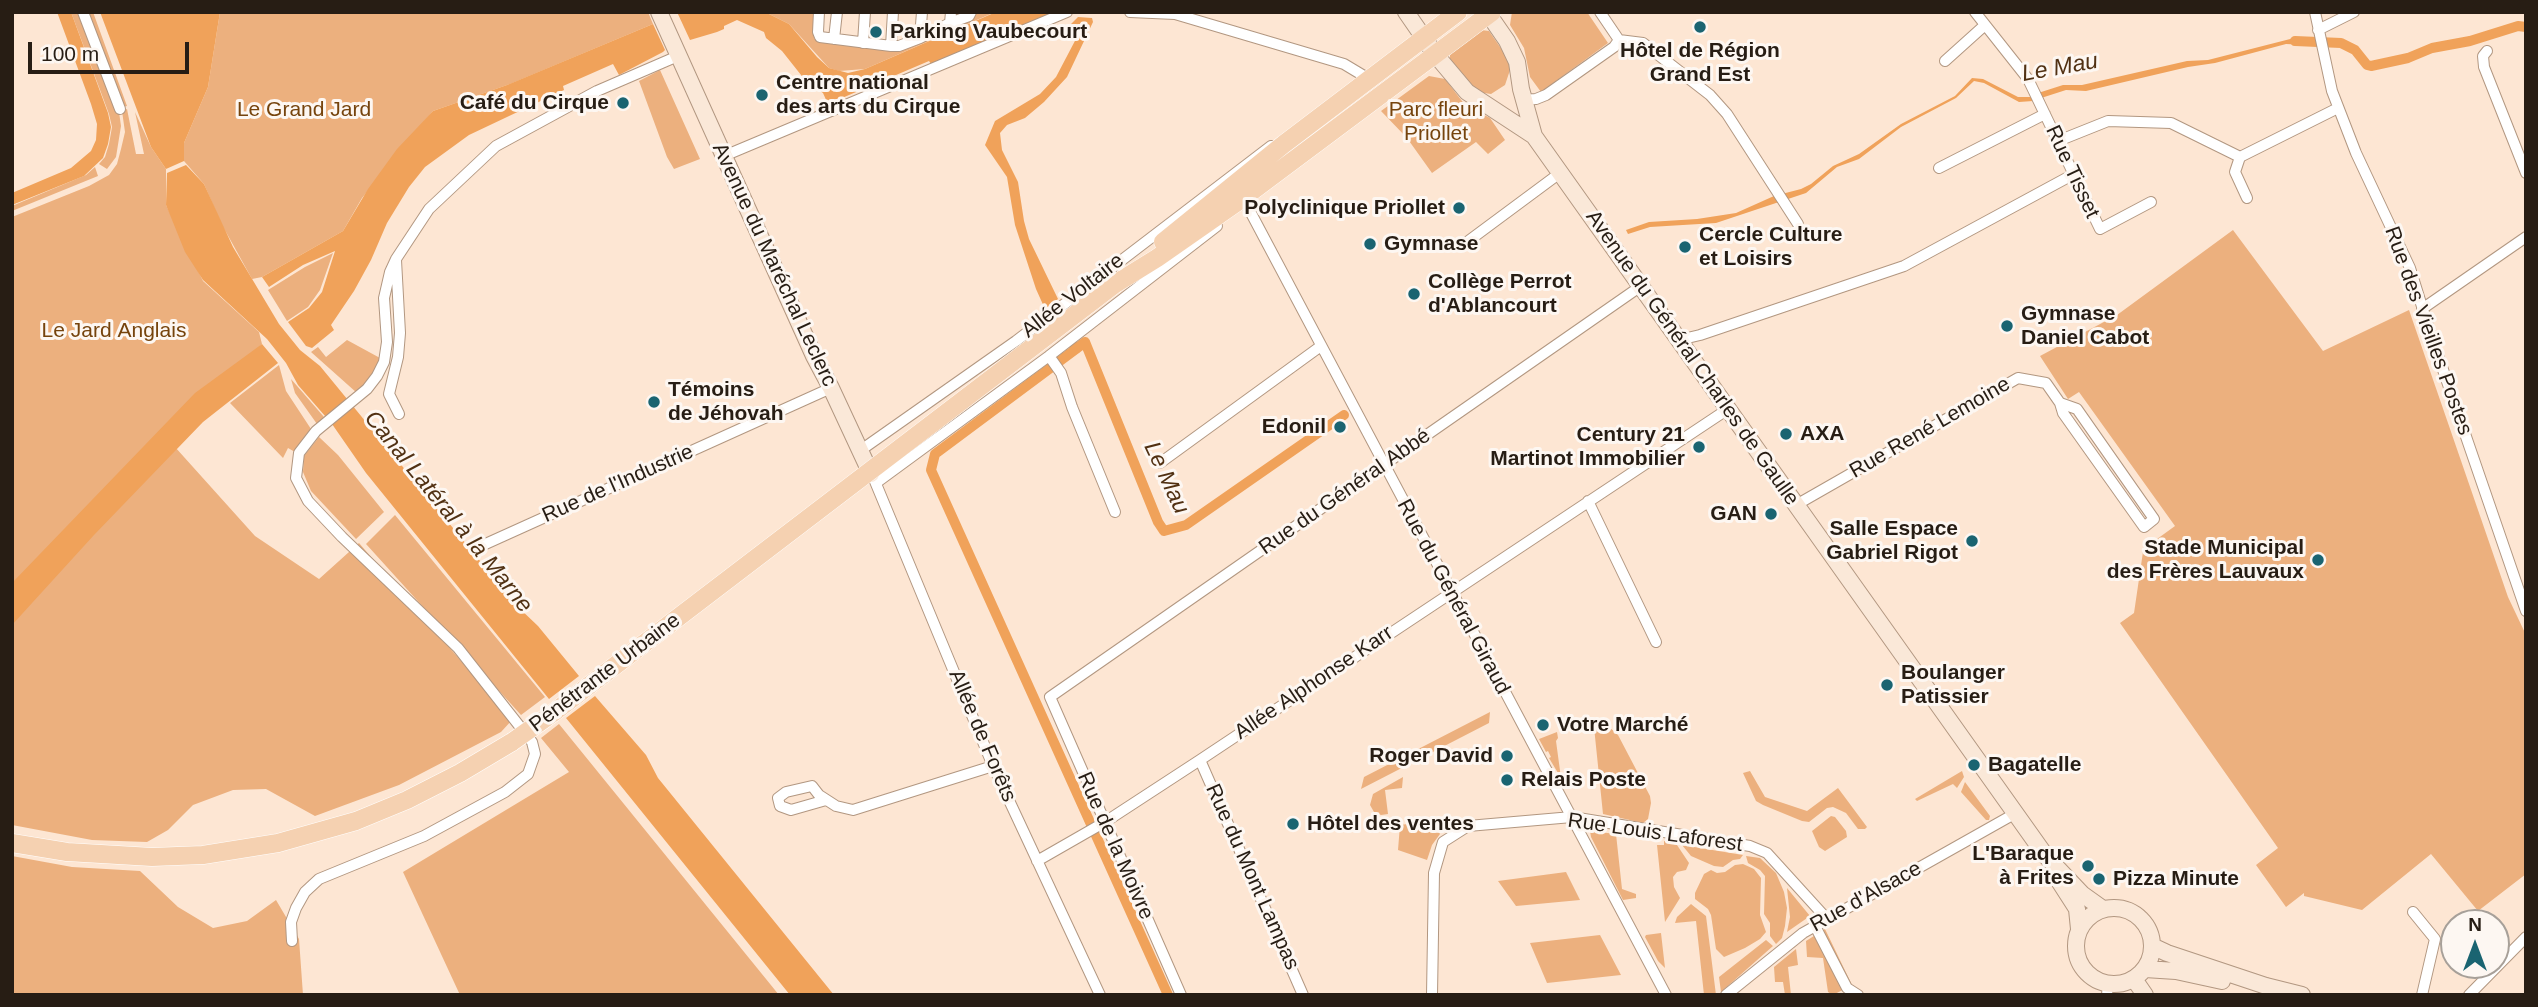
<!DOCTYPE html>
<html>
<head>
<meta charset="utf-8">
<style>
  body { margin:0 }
  #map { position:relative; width:2538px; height:1007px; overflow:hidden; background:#fde6d3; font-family:Arial,sans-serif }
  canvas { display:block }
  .frame { position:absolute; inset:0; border:14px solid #271d14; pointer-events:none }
  .north { position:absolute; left:2440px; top:909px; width:70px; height:70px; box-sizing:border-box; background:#fdf7f2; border:2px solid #a7a099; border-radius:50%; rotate:0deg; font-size:19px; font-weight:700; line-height:28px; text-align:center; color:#271d14 }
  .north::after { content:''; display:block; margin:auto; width:24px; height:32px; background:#1a6471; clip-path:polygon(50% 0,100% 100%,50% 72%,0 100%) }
  .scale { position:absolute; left:28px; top:42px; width:161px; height:32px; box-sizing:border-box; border:4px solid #271d14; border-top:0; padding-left:9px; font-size:21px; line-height:24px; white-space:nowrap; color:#271d14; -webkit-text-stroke:5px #fdf7f2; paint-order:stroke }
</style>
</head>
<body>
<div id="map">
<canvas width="2538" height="1007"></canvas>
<div class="frame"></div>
<div class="north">N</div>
<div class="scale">100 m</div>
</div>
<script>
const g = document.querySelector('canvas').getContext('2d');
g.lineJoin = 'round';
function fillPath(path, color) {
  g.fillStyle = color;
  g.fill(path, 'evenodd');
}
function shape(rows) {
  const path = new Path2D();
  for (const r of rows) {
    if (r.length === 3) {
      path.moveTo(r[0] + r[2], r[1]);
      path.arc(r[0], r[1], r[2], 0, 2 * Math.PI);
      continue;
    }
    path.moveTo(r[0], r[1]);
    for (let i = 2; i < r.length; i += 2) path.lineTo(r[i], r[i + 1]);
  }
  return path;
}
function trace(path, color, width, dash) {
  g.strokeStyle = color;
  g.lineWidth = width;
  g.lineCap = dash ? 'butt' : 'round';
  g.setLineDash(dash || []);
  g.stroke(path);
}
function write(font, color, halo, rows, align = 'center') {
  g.font = font + ' Arial,sans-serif';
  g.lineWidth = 6;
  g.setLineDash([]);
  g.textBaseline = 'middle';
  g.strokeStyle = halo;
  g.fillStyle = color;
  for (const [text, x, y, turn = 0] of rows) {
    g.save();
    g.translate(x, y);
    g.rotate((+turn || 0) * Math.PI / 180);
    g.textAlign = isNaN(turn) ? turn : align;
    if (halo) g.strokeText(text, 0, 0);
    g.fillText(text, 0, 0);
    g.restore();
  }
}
fillPath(shape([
  [71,12,80,12,119,112,121,126,116,157,107,169,99,164,105,157,109,144,112,127,109,114],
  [85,12,93,12,127,106,123,107],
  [220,12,648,12,653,24,510,84,433,111,362,198,343,231,262,277,252,279,221,223,204,184,184,161,184,143,208,87],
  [765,12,816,12,814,39,882,47,973,12,995,12,865,69,839,71,829,68,789,24],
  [1512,12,1587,12,1608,43,1541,92,1530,77,1524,48,1510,25],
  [1481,30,1489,31,1509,60,1510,70,1505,85,1491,94,1477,92,1463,78,1450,59,1450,54],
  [660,70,700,159,674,169,667,157,639,81],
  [1429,76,1445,79,1465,105,1490,118,1505,140,1488,154,1476,142,1432,173,1407,138,1381,111],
  [127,109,136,154,144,154,135,112,151,147,166,169,166,205,203,281,259,332,262,344,12,601,12,217,89,186,109,175,117,164,121,149,125,132,122,111],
  [95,167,98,176,12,211,12,206,86,175],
  [2233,230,2323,351,2409,310,2508,597,2526,635,2526,874,2478,911,2431,854,2362,910,2304,896,2304,893,2286,907,2256,865,2278,848,2120,623,2134,613,2144,545,2146,547,2175,526,2079,392,2068,399,2040,356,2117,315],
  [333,253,320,290,308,307,287,321,268,290,305,267],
  [347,340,380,358,372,377,357,393,311,352,318,347,326,357],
  [279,365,286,391,311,429,295,452,288,448,283,458,230,403],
  [291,379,324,417,317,424,295,393],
  [319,437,338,455,384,512,356,539,311,491,303,472,304,456],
  [175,447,255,536,319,579,359,543,512,720,501,732,399,785,315,816,266,789,233,790,193,805,168,830,147,842,92,840,12,825,12,616],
  [395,515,545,697,521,715,366,544],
  [1490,712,1489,723,1361,789,1364,777],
  [559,724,779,995,460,995,403,872,569,772,541,738],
  [1608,726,1618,735,1650,796,1651,803,1648,819,1643,823,1603,814,1594,727],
  [1557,732,1558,738,1556,741,1561,778,1549,758,1551,757,1548,751,1546,752,1539,739],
  [1750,771,1765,797,1807,811,1838,788,1867,827,1865,829,1858,829,1846,813,1833,807,1827,808,1809,822,1802,821,1763,805,1756,801,1743,773],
  [1962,771,1964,777,1957,788,1953,784,1917,801,1915,799],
  [1403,777,1402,788,1385,790,1388,814,1381,815,1374,812,1370,805,1373,794],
  [1965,782,1990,816,1989,820,1986,820,1961,792],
  [1831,816,1835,817,1846,831,1847,837,1825,851,1819,847,1812,831],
  [1431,821,1440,834,1432,845,1427,860,1398,850,1400,825],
  [1590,831,1616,834,1622,889,1636,894,1636,898,1623,900,1591,837],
  [1664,841,1677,845,1689,863,1686,870,1677,872,1673,877,1674,887,1680,898,1665,922,1657,845,1664,845],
  [1682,845,1743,855,1740,859,1733,860,1723,867,1714,866,1691,856],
  [12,856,72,867,140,871,178,907,213,928,247,921,276,900,299,939,303,995,12,995],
  [1746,856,1760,858,1776,873,1784,892,1787,908,1785,926,1782,938,1776,944,1770,936,1770,923,1764,914,1765,876,1760,870,1748,863],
  [1743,864,1754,869,1761,878,1760,915,1766,932,1760,939,1745,948,1724,957,1716,949,1711,915,1708,909,1695,899,1695,893,1704,874,1711,870,1717,873,1725,872,1735,865],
  [1566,872,1580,900,1516,906,1498,881],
  [1787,888,1810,916,1787,932,1790,917],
  [1691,904,1706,916,1716,995,1704,995,1696,921,1675,923,1677,917],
  [1825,929,1852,985,1833,995,1828,992,1823,958,1807,957,1806,941],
  [1661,933,1665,968,1658,961,1645,937,1646,935],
  [1600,935,1621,975,1547,983,1530,943],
  [1766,940,1773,946,1721,992,1719,977],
  [1796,949,1798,965,1788,967,1791,995,1785,995,1783,982,1775,982,1774,967]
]), '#ecb07e');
fillPath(shape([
  [57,12,71,12,108,113,111,127,108,144,103,158,84,176,12,205,12,193,71,168,91,151,96,140,97,124,91,104],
  [100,12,220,12,208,87,184,143,184,161,166,169,151,147],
  [677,12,765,12,789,24,817,57,829,68,848,73,865,69,996,12,1054,12,931,64,929,61,842,98,827,102,823,93,805,80,782,51,766,38,764,32,737,20,724,26,724,29,717,32,690,40],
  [1078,17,1092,18,1093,22,1067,77,1044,102,1025,118,1007,125,1000,133,1002,150,1018,182,1024,221,1029,239,1058,299,1045,309,1036,289,1015,225,1007,177,985,145,995,121,1040,94,1056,77,1077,37,1073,29,1065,30],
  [653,24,665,50,663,52,619,75,613,64,563,86,564,90,469,135,425,167,409,187,387,223,371,260,354,291,331,325,334,330,312,348,306,346,288,322,309,308,322,292,335,251,303,265,269,287,262,277,343,231,368,189,397,149,433,111,507,85],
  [2298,37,2309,38,2310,45,2286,44,2215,63,2188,67,2086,91,2066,90,2038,99,2035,94,2063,85,2082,85,2187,61,2208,60],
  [1972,78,1983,79,2018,97,2031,97,2033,101,2019,102,1984,83,1974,81,1956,98,1901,127,1859,159,1837,167,1806,193,1716,223,1650,227,1628,234,1626,230,1649,222,1697,219,1736,213,1774,196,1801,189,1811,184,1833,166,1859,154,1901,124,1955,96],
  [186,165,204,184,233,247,279,324,300,350,320,366,517,606,538,626,579,676,549,699,366,473,332,424,298,385,286,363,267,339,203,280,185,252,166,205,167,173],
  [262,344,278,363,203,422,94,535,12,625,12,583,195,393],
  [595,696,646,755,658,778,834,995,790,995,566,718]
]), '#f0a25a');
trace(shape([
  [2295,41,2341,43,2355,50,2367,65,2371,66,2408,58,2432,48,2470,41,2518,26,2526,27],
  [1073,344,1076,349,1085,342,1158,522,1164,531,1186,525,1344,415],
  [1076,349,935,454,931,470,1168,995]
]), '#f0a25a', 10);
const street = shape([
  [83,12,120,109],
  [819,12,818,32,820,37,891,46,899,46,920,38,950,23,951,12],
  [1130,12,1175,14,1344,64,1369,79],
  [1975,12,2028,79,2100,229,2151,202],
  [2315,12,2332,91,2356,153,2410,268,2429,329,2526,611],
  [950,23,969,16,971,12],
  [2318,30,2354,12],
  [920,38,922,12],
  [834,39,837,12],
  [1619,40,1643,43,1710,95,1727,114,1798,224],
  [863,43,865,12],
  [891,46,893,12],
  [2487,51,2483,56,2484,67,2526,173],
  [1945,61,1985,25],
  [1523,100,1536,99,1546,95,1614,47,1619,40,1600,12],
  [2058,141,2108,121,2171,123,2240,157,2338,108],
  [724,156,1067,12],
  [2240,157,2235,172,2247,198],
  [1939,168,2045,114],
  [1240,201,1243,198,1666,995],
  [1467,242,1560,173],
  [396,260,400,333,398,357,389,394,399,414],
  [2422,309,2526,237],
  [1679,340,1700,335,1904,266,2074,174],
  [1049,356,1061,373,1072,407,1115,512],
  [861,450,1016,341,1271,146],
  [1160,463,1321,346],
  [874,479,993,766,1100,995],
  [876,483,1049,356,1217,226],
  [1588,501,1656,642],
  [1796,505,2018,378,2046,383,2060,403,2063,413,2144,527,2154,519,2077,409,2060,403],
  [481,546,831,388],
  [1200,760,1303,995],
  [826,800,791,810,780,806,778,798,786,792,812,786,819,795,836,806,853,810,993,766],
  [1037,861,1105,822,1200,760,1728,409],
  [2413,912,2435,939,2422,995],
  [1815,926,1847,988,1858,995],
  [292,941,291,922,296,908,305,892,319,879,424,836,505,792,528,774,535,754,532,742,458,648,342,537,308,501,296,478,299,453,316,431,367,389,377,376,384,362,387,342,384,298,390,272,396,259,429,209,496,146,597,91,678,56],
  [1181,995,1050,697,1641,286],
  [1432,995,1434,873,1443,842,1468,826,1572,817,1750,846,1767,853,1827,919],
  [1726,995,1803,933,2016,813],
  [2107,995,2108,984],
  [2469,995,2526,937]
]);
const secondary = shape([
  [659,12,814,356,831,388,871,474],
  [1406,12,1435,54,1467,92,1534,136],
  [1487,12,1507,41,1517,62,1521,89,1534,136,2045,855,2082,894,2103,909],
  [2059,881,2077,909,2079,929],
  [2114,946,38],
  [2152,946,2167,953,2266,986,2302,995],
  [2145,969,2176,971,2222,981],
  [2134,979,2145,995]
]);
const primary = shape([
  [1163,242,1284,144,1458,12],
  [1115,284,1157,258,1243,198,1492,12],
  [12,843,67,852,152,857,203,855,278,843,356,821,407,800,460,773,512,742]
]);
trace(street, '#b29781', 12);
trace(secondary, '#b29781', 18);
trace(primary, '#fff', 19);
trace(street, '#fff', 10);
trace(secondary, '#fae8d8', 16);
trace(primary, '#f5d1b1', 18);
const primaryBridge = shape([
  [512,742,553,713,1115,284]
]);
trace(primaryBridge, '#fff', 19, []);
trace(primaryBridge, '#f5d1b1', 18);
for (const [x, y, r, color] of [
  [1700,27,7,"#1a6471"],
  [876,32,7,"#1a6471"],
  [762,95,7,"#1a6471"],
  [623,103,7,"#1a6471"],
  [1459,208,7,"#1a6471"],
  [1370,244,7,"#1a6471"],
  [1685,247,7,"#1a6471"],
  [1414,294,7,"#1a6471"],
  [2007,326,7,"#1a6471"],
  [654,402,7,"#1a6471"],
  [1340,427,7,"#1a6471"],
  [1786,434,7,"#1a6471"],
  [1699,447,7,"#1a6471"],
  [1771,514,7,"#1a6471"],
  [1972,541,7,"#1a6471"],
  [2318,560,7,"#1a6471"],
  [1887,685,7,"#1a6471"],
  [1543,725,7,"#1a6471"],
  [1507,756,7,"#1a6471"],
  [1974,765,7,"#1a6471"],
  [1507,780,7,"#1a6471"],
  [1293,824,7,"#1a6471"],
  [2088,866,7,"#1a6471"],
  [2099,879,7,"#1a6471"]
]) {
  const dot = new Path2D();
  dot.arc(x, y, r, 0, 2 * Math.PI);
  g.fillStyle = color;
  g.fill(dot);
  trace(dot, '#fdf7f2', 2.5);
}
write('bold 21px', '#271d14', '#fdf7f2', [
  ["Parking Vaubecourt",890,32],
  ["Hôtel de Région",1700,51,"center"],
  ["Grand Est",1700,75,"center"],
  ["Centre national",776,83],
  ["des arts du Cirque",776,107],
  ["Café du Cirque",609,103,"right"],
  ["Polyclinique Priollet",1445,208,"right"],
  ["Cercle Culture",1699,235],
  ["et Loisirs",1699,259],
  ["Gymnase",1384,244],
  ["Collège Perrot",1428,282],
  ["d'Ablancourt",1428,306],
  ["Gymnase",2021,314],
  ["Daniel Cabot",2021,338],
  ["Témoins",668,390],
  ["de Jéhovah",668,414],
  ["Edonil",1326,427,"right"],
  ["AXA",1800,434],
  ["Century 21",1685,435,"right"],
  ["Martinot Immobilier",1685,459,"right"],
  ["GAN",1757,514,"right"],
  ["Salle Espace",1958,529,"right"],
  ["Gabriel Rigot",1958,553,"right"],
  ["Stade Municipal",2304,548,"right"],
  ["des Frères Lauvaux",2304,572,"right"],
  ["Boulanger",1901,673],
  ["Patissier",1901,697],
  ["Votre Marché",1557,725],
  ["Roger David",1493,756,"right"],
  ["Bagatelle",1988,765],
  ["Relais Poste",1521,780],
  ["Hôtel des ventes",1307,824],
  ["L'Baraque",2074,854,"right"],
  ["à Frites",2074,878,"right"],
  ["Pizza Minute",2113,879]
], 'left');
write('21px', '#76440d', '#fdf7f2', [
  ["Le Grand Jard",304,110],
  ["Parc fleuri",1436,110],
  ["Priollet",1436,134],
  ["Le Jard Anglais",114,331]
]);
write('21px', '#271d14', '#fdf7f2', [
  ["Rue Tisset",2072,172,65],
  ["Avenue du Maréchal Leclerc",774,265,65],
  ["Allée Voltaire",1073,296,-38],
  ["Rue des Vieilles Postes",2428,331,70],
  ["Avenue du Général Charles de Gaulle",1692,358,55],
  ["Rue René Lemoine",1930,428,-30],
  ["Rue de l'Industrie",618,484,-24],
  ["Rue du Général Abbé",1345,492,-35],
  ["Rue du Général Giraud",1453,597,62],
  ["Pénétrante Urbaine",605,673,-37],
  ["Allée Alphonse Karr",1314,683,-34],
  ["Allée de Forêts",982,736,67],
  ["Rue Louis Laforest",1655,833,8],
  ["Rue de la Moivre",1115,846,66],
  ["Rue du Mont Lampas",1252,877,66],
  ["Rue d'Alsace",1866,897,-29]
]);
write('italic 23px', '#513113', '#fdf7f2', [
  ["Le Mau",2060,68,-10],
  ["Le Mau",1166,478,65],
  ["Canal Latéral à la Marne",448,512,51]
]);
</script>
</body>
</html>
